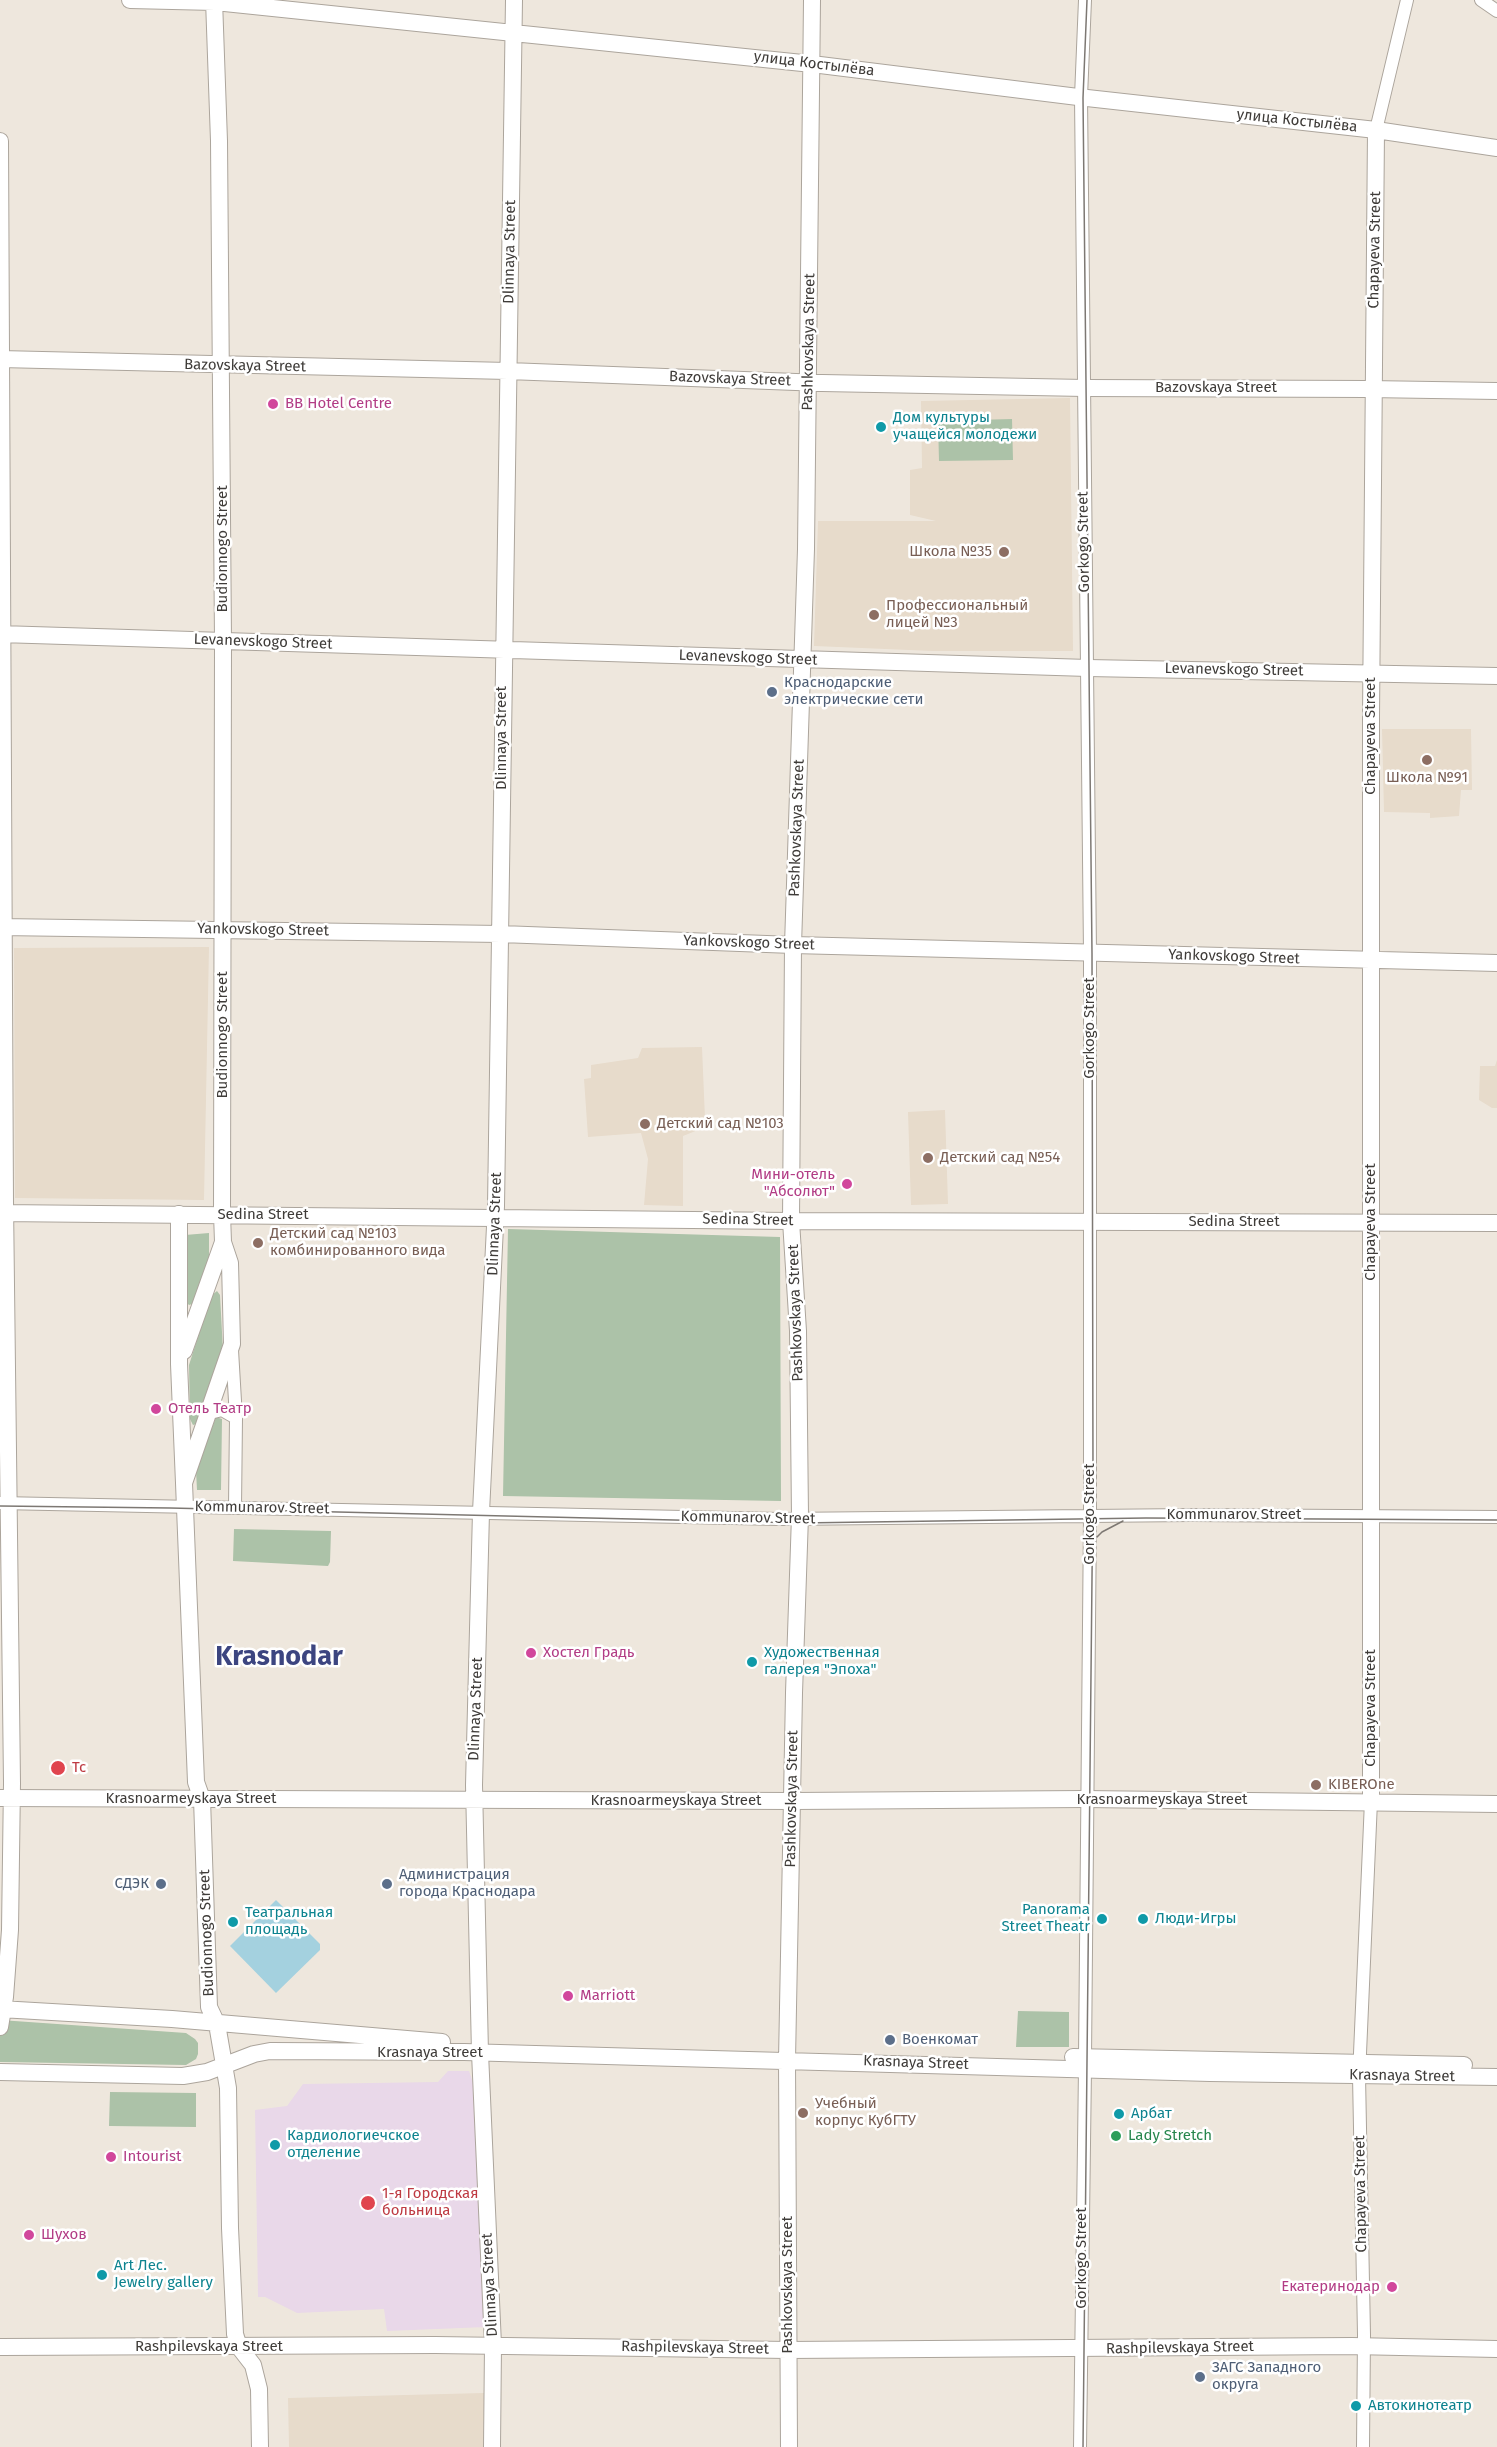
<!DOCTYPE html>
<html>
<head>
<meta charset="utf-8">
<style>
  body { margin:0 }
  canvas { display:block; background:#eee7dd }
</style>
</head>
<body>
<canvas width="1497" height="2447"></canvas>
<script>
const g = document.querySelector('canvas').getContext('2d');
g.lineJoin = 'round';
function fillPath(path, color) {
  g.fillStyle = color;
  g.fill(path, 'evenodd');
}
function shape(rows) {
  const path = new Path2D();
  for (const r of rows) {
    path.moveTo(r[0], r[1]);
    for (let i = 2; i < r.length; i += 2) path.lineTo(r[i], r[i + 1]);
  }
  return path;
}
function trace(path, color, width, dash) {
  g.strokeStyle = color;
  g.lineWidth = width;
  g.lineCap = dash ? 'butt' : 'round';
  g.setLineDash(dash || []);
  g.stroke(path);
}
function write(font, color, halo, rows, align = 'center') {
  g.font = font + ' "Fira Sans",sans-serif';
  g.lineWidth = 5;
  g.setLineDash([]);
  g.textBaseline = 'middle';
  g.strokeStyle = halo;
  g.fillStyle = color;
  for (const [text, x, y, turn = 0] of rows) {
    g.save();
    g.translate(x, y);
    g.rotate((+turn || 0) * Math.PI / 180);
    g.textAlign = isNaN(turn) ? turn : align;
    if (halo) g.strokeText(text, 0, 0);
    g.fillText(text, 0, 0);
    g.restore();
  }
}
fillPath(shape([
  [1070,398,1073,651,933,651,814,646,818,521,936,521,910,515,910,470,922,468,921,401],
  [1382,729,1471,729,1472,790,1461,790,1459,816,1430,818,1430,813,1384,812],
  [209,947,204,1200,15,1198,14,948],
  [702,1047,705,1119,702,1120,703,1128,683,1136,683,1206,644,1205,648,1159,641,1133,588,1137,584,1079,591,1078,591,1065,638,1058,642,1048],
  [1497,1060,1497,1108,1492,1108,1479,1100,1480,1066,1495,1066],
  [945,1110,948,1204,911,1205,908,1112],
  [484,2393,483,2447,289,2447,288,2398]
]), '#e7dbcb');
fillPath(shape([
  [448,2071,469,2071,475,2088,486,2327,387,2331,384,2309,297,2313,265,2297,258,2297,255,2110,287,2106,303,2084,438,2082]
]), '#e9d8e9');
fillPath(shape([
  [1012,419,1013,460,939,461,938,421],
  [508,1229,780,1237,781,1501,503,1496],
  [209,1233,209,1258,192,1304,189,1305,187,1303,185,1235],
  [217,1291,220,1295,223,1351,196,1424,193,1425,190,1419,189,1365,211,1296],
  [216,1417,222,1419,221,1490,197,1490,196,1471],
  [234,1529,331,1531,330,1562,328,1566,233,1561],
  [1018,2011,1069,2012,1069,2047,1016,2047],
  [0,2020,186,2033,195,2039,198,2043,198,2054,196,2059,186,2065,0,2062],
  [110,2092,196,2093,196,2127,109,2126]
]), '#acc2a8');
fillPath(shape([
  [276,1900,320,1944,320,1950,276,1993,230,1946]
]), '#a4d1df');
const street = shape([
  [1481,0,1497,11],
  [1376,130,1407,0],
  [232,1350,236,1418,235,1507],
  [210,1413,222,1410,236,1418],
  [0,1503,781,1519,1191,1515,1497,1517],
  [1085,2057,1090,1516,1090,953,1081,97,1085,0],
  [1080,2447,1085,2068],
  [1363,2447,1364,2335,1359,2076,1371,1801]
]);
const secondary = shape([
  [130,0,215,2,812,64,1078,97,1376,130,1497,148],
  [0,141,5,1202,12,1783,10,1930,5,1997,0,2027],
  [0,359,508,371,822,383,1085,388,1368,389,1497,391],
  [0,634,1088,668,1497,676],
  [0,927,501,934,793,945,1497,963],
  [0,1213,791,1221,1497,1223],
  [179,1214,179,1364,184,1483,196,1782,202,1799,209,2007,217,2024,228,2088,230,2228,235,2334,239,2347,253,2365,259,2389,260,2447],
  [184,1351,223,1242],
  [184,1483,232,1344,230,1263,223,1242,222,1214,223,641,219,141,214,0],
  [1,1798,793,1801,1085,1799,1497,1804],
  [1371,1801,1371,717,1376,130],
  [0,2009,172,2019,442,2042],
  [1073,2057,1464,2065],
  [0,2072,183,2076,207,2072,254,2054,270,2051,464,2052,1210,2073,1497,2077],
  [0,2347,435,2345,788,2350,1352,2346,1497,2349],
  [492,2447,493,2345,480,2053,474,1785,481,1512,496,1206,514,0],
  [789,2447,787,2060,794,1693,800,1516,798,1331,791,1221,793,945,806,549,812,0]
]);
trace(street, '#aca59c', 14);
trace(secondary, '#aca59c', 18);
trace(street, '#fff', 12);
trace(secondary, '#fff', 16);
trace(shape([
  [0,1506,170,1508,800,1523,1146,1518,1497,1520],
  [1094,1548,1096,1538,1102,1532,1123,1521],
  [1083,2447,1093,1481,1092,953,1083,98,1087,0]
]), '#7d7873', 1.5);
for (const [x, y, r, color] of [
  [273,404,6,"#d1479c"],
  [881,427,6,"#0f9aa8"],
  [1004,552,6,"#8d6e63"],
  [874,615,6,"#8d6e63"],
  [772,692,6,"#5c6f8a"],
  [1427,760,6,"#8d6e63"],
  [645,1124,6,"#8d6e63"],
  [928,1158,6,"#8d6e63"],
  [847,1184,6,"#d1479c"],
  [258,1243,6,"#8d6e63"],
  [156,1409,6,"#d1479c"],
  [531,1653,6,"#d1479c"],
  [752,1662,6,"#0f9aa8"],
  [58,1768,8,"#e0444e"],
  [1316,1785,6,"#8d6e63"],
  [161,1884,6,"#5c6f8a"],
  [387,1884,6,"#5c6f8a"],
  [1102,1919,6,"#0f9aa8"],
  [1143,1919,6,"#0f9aa8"],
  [233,1922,6,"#0f9aa8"],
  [568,1996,6,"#d1479c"],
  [890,2040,6,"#5c6f8a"],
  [803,2113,6,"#8d6e63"],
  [1119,2114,6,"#0f9aa8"],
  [1116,2136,6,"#2e9e5b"],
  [275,2145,6,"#0f9aa8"],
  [111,2157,6,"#d1479c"],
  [368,2203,8,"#e0444e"],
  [29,2235,6,"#d1479c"],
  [102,2275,6,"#0f9aa8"],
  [1392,2287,6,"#d1479c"],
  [1200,2377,6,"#5c6f8a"],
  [1356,2406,6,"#0f9aa8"]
]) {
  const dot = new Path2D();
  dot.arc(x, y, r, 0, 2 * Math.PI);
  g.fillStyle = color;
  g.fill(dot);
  trace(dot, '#fff', 2);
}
write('15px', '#3f3c39', '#fff', [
  ["улица Костылёва",814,64,7],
  ["улица Костылёва",1297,121,6],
  ["Chapayeva Street",1375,250,-89],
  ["Dlinnaya Street",510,252,-89],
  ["Pashkovskaya Street",809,342,-89],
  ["Bazovskaya Street",245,366,1],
  ["Bazovskaya Street",730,379,2],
  ["Bazovskaya Street",1216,388],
  ["Gorkogo Street",1084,542,-91],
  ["Budionnogo Street",223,549,-90],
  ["Levanevskogo Street",263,642,2],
  ["Levanevskogo Street",748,658,2],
  ["Levanevskogo Street",1234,670,1],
  ["Chapayeva Street",1371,736,-90],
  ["Dlinnaya Street",502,738,-90],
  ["Pashkovskaya Street",797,828,-88],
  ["Yankovskogo Street",263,930,1],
  ["Yankovskogo Street",749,943,2],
  ["Yankovskogo Street",1234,957,2],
  ["Gorkogo Street",1090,1028,-90],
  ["Budionnogo Street",223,1035,-90],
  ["Sedina Street",263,1215],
  ["Sedina Street",748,1220,1],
  ["Sedina Street",1234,1222],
  ["Chapayeva Street",1371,1222,-90],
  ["Dlinnaya Street",495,1224,-88],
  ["Pashkovskaya Street",796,1313,-92],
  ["Kommunarov Street",262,1508,1],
  ["Gorkogo Street",1090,1514,-90],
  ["Kommunarov Street",1234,1515],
  ["Kommunarov Street",748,1518,1],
  ["Chapayeva Street",1371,1708,-90],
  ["Dlinnaya Street",476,1709,-88],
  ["Krasnoarmeyskaya Street",191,1799],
  ["Pashkovskaya Street",792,1799,-89],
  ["Krasnoarmeyskaya Street",1162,1800],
  ["Krasnoarmeyskaya Street",676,1801],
  ["Budionnogo Street",207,1933,-92],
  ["Krasnaya Street",430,2053],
  ["Krasnaya Street",916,2063,2],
  ["Krasnaya Street",1402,2076,1],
  ["Chapayeva Street",1361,2194,-91],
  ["Gorkogo Street",1082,2258,-90],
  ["Dlinnaya Street",490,2285,-93],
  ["Pashkovskaya Street",788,2285,-90],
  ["Rashpilevskaya Street",209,2347],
  ["Rashpilevskaya Street",695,2348,1],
  ["Rashpilevskaya Street",1180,2348,-1]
]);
write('15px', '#b23c85', '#fff', [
  ["BB Hotel Centre",285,404],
  ["Мини-отель",835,1175,"right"],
  ["\"Абсолют\"",835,1192,"right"],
  ["Отель Театр",168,1409],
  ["Хостел Градь",543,1653],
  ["Marriott",580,1996],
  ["Intourist",123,2157],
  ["Шухов",41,2235],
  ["Екатеринодар",1380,2287,"right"]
], 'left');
write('15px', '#0d838f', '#fff', [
  ["Дом культуры",893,418],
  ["учащейся молодежи",893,435],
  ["Художественная",764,1653],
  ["галерея \"Эпоха\"",764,1670],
  ["Panorama",1090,1910,"right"],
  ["Street Theatr",1090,1927,"right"],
  ["Театральная",245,1913],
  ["площадь",245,1930],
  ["Люди-Игры",1155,1919],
  ["Арбат",1131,2114],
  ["Кардиологиечское",287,2136],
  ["отделение",287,2153],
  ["Art Лес.",114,2266],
  ["Jewelry gallery",114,2283],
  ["Автокинотеатр",1368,2406]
], 'left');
write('15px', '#785e54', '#fff', [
  ["Школа №35",992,552,"right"],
  ["Профессиональный",886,606],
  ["лицей №3",886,623],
  ["Школа №91",1427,778,"center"],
  ["Детский сад №103",657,1124],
  ["Детский сад №54",940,1158],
  ["Детский сад №103",270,1234],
  ["комбинированного вида",270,1251],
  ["KIBEROne",1328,1785],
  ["Учебный",815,2104],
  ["корпус КубГТУ",815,2121]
], 'left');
write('15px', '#4e5e75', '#fff', [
  ["Краснодарские",784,683],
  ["электрические сети",784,700],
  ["Администрация",399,1875],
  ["города Краснодара",399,1892],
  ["СДЭК",149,1884,"right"],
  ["Военкомат",902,2040],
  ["ЗАГС Западного",1212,2368],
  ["округа",1212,2385]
], 'left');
write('15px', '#be3a42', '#fff', [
  ["Тс",72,1768],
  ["1-я Городская",382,2194],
  ["больница",382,2211]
], 'left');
write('15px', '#27864d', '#fff', [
  ["Lady Stretch",1128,2136]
], 'left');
write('bold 27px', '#3c4580', '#fff', [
  ["Krasnodar",279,1657]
]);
</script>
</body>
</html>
